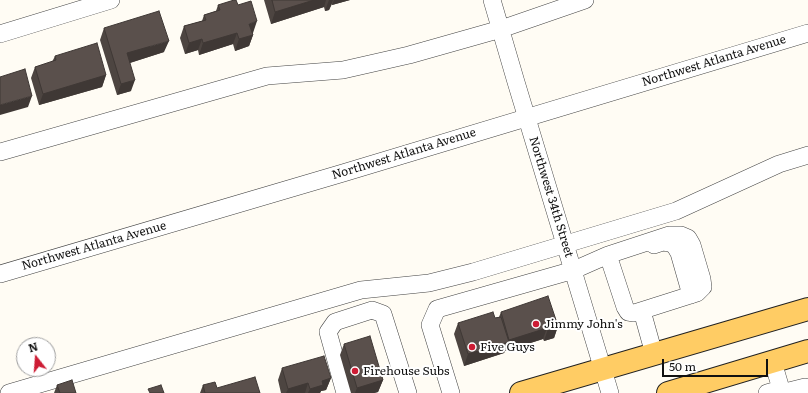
<!DOCTYPE html>
<html>
<head>
<meta charset="utf-8">
<style>
  body { margin:0 }
  #map { position:relative; width:808px; height:393px; overflow:hidden; background:#fffcf4; font-family:Literata,serif }
  canvas { display:block }
  .north { position:absolute; left:16px; top:337px; width:40px; height:40px; box-sizing:border-box; background:#fff; border:1px solid #9f9f9f; border-radius:50%; rotate:343deg; font-size:11px; font-weight:700; line-height:16px; text-align:center; color:#101010 }
  .north::after { content:''; display:block; margin:auto; width:14px; height:18px; background:#cd1c34; clip-path:polygon(50% 0,100% 100%,50% 72%,0 100%) }
  .scale { position:absolute; left:662px; top:359px; width:106px; height:18px; box-sizing:border-box; border:2px solid #101010; border-top:0; padding-left:5px; font-size:12px; line-height:14px; white-space:nowrap; color:#101010; -webkit-text-stroke:3px #fff; paint-order:stroke }
</style>
</head>
<body>
<div id="map">
<canvas width="808" height="393"></canvas>
<div class="north">N</div>
<div class="scale">50 m</div>
</div>
<script>
const g = document.querySelector('canvas').getContext('2d');
g.lineJoin = 'round';
function shape(rows) {
  const path = new Path2D();
  for (const r of rows) {
    path.moveTo(r[0], r[1]);
    for (let i = 2; i < r.length; i += 2) path.lineTo(r[i], r[i + 1]);
  }
  return path;
}
function trace(path, color, width, dash) {
  g.strokeStyle = color;
  g.lineWidth = width;
  g.lineCap = dash ? 'butt' : 'round';
  g.setLineDash(dash || []);
  g.stroke(path);
}
function fillPath(path, color) {
  g.fillStyle = color;
  g.fill(path, 'evenodd');
}
function write(font, color, halo, rows, align = 'center') {
  g.font = font + ' Literata,serif';
  g.lineWidth = 4;
  g.setLineDash([]);
  g.textBaseline = 'middle';
  g.strokeStyle = halo;
  g.fillStyle = color;
  for (const [text, x, y, turn = 0] of rows) {
    g.save();
    g.translate(x, y);
    g.rotate((+turn || 0) * Math.PI / 180);
    g.textAlign = isNaN(turn) ? turn : align;
    if (halo) g.strokeText(text, 0, 0);
    g.fillText(text, 0, 0);
    g.restore();
  }
}
const minor = shape([
  [492,0,516,82,610,393],
  [0,34,111,0],
  [0,152,267,76,343,70,409,55,501,29,585,0],
  [654,245,663,242,670,243,675,246,679,253,691,295],
  [0,274,343,173,808,33],
  [642,311,654,354],
  [789,391,805,387,808,388],
  [9,393,361,290,429,283,473,272,676,211,779,164,808,155],
  [345,393,328,332,335,322,372,310,383,314,408,393],
  [451,393,430,325,437,309,574,270,608,255,669,235,681,235,688,238,692,245,702,279,703,287,697,293,634,313,628,312,625,307,608,255],
  [767,393,781,389,773,362]
]);
const major = shape([
  [521,393,808,309],
  [668,393,808,351]
]);
trace(minor, '#434343', 18);
trace(major, '#212121', 24);
trace(minor, '#fff', 17);
trace(major, '#ffcc64', 22);
fillPath(shape([
  [264,0,350,0,332,5,332,4,329,10,325,11,324,7,271,24],
  [218,5,238,5,253,33,252,33,253,35,249,46,235,51,233,44,199,55,198,50,185,54,180,38,184,26,202,21,204,15,216,11],
  [104,28,164,52,130,63,131,91,117,95,100,40],
  [55,56,106,75,102,87,39,105,31,78,35,67,52,62],
  [501,312,558,326,554,338,544,341,543,339,505,351,504,353,464,366,454,334,458,323,495,318,499,317],
  [344,344,383,380,378,392,374,393,351,393,340,355],
  [282,368,331,378,326,390,321,391,320,393,281,393,278,380],
  [57,385,76,393,54,393],
  [203,385,217,388,260,393,200,393]
]), '#4d4541');
fillPath(shape([
  [314,0,326,0,324,7,271,24,275,12],
  [329,0,333,0,329,10,325,11],
  [334,0,350,0,332,5],
  [257,21,253,33,245,35,249,24],
  [237,33,233,44,199,55,203,43],
  [253,35,249,46,235,51,239,39],
  [202,39,198,50,185,54,189,43],
  [169,41,164,52,123,65,127,53],
  [106,75,102,87,39,105,43,94],
  [135,80,131,91,117,95,121,84],
  [32,96,28,107,0,115,0,105],
  [558,326,554,338,544,341,548,329],
  [547,328,543,339,505,351,509,340],
  [509,342,504,353,464,366,468,354],
  [331,378,326,390,321,391,320,393,308,393,310,389,322,381],
  [383,380,378,392,374,393,355,393,357,388],
  [308,383,305,393,286,393,288,389]
]), '#3f3835');
const building = shape([
  [234,0,236,0,238,5,251,1,257,21,249,24,253,35,239,39,237,33,203,43,202,39,189,43,184,26,206,20,204,15,220,10,218,5,234,0],
  [272,0,314,0,275,12,272,0],
  [159,11,169,41,127,53,135,80,121,84,104,28,159,11],
  [97,43,106,75,43,94,35,67,56,60,55,56,97,43],
  [25,69,32,96,0,105,0,77,25,69],
  [548,296,558,326,548,329,547,328,509,340,501,312,548,296],
  [493,312,495,318,501,317,509,342,468,354,458,323,493,312],
  [370,336,383,380,357,388,344,344,370,336],
  [324,356,331,378,322,381,323,385,310,389,308,383,288,389,282,368,324,356],
  [255,377,260,393,205,393,203,385,215,382,217,388,255,377],
  [72,380,76,393,60,393,57,385,72,380],
  [161,385,164,393,150,393,148,389,161,385]
]);
fillPath(building, '#5a504c');
trace(building, '#3f3835', 1);
for (const [x, y, r, color] of [
  [536,324,4,"#cd1c34"],
  [472,347,4,"#cd1c34"],
  [355,371,4,"#cd1c34"]
]) {
  const dot = new Path2D();
  dot.arc(x, y, r, 0, 2 * Math.PI);
  g.fillStyle = color;
  g.fill(dot);
  trace(dot, '#fff', 1.5);
}
write('12px', '#101010', '#fff', [
  ["Northwest Atlanta Avenue",714,61,-17],
  ["Northwest Atlanta Avenue",404,154,-17],
  ["Northwest 34th Street",551,197,73],
  ["Northwest Atlanta Avenue",94,246,-16]
]);
write('12px', '#101010', '#fff', [
  ["Jimmy John's",544,324],
  ["Five Guys",480,347],
  ["Firehouse Subs",363,371]
], 'left');
</script>
</body>
</html>
